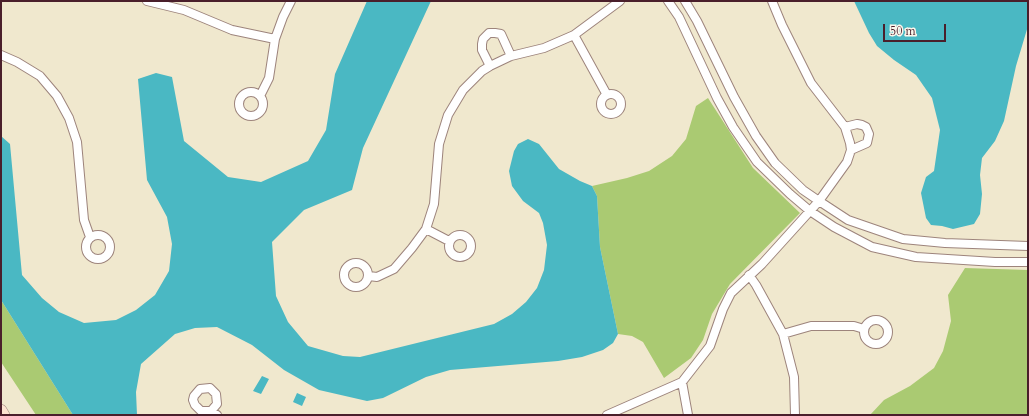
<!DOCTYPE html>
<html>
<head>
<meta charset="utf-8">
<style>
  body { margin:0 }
  #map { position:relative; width:1029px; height:416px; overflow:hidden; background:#f0e8ce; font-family:Cardo,serif }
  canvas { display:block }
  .frame { position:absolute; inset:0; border:2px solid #4a1f2b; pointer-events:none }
  .scale { position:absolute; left:883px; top:24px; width:63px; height:18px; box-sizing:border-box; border:2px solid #4a1f2b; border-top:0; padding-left:5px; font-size:12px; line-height:14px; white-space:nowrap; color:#4a1f2b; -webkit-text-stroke:3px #fbf7ec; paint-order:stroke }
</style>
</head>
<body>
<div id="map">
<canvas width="1029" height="416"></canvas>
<div class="frame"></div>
<div class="scale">50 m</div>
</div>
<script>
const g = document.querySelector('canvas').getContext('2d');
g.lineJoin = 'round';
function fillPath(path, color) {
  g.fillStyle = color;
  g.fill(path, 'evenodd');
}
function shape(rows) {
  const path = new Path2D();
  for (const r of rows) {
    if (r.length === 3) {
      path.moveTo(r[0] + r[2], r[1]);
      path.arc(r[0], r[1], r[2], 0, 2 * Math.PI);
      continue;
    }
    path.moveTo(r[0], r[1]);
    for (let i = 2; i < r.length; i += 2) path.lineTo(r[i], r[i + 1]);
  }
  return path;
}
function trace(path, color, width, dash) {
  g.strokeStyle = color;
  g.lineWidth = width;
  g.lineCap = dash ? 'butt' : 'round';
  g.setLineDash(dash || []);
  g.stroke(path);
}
fillPath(shape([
  [708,98,753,168,800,213,730,284,712,314,703,340,691,358,664,378,643,342,632,336,618,334,600,247,597,196,592,186,627,178,649,171,672,156,686,139,696,106],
  [965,268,1028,270,1028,415,870,415,884,400,910,386,934,368,943,351,951,321,948,295],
  [1,300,73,415,36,415,1,362]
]), '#aaca72');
fillPath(shape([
  [367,1,431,1,363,148,352,190,304,210,272,242,276,296,288,322,308,346,343,356,360,357,494,324,512,314,526,302,537,288,544,270,547,245,543,223,539,213,523,201,512,186,509,171,514,151,518,144,528,139,539,144,559,169,580,181,592,186,597,196,600,247,618,334,613,343,603,350,582,357,558,361,450,370,426,377,383,398,367,401,319,390,284,370,252,345,217,327,195,328,175,334,141,364,136,392,137,415,73,415,1,300,1,136,10,144,22,275,42,298,59,312,84,323,116,320,136,310,155,295,169,271,172,244,167,217,147,180,138,79,156,73,172,77,184,141,228,177,261,182,308,161,326,130,335,74],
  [854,1,1028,1,1028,26,1016,66,1004,121,995,141,982,158,980,175,982,194,980,214,974,224,953,229,942,226,931,225,926,218,921,193,926,177,934,171,940,130,932,98,916,75,894,60,877,46,869,33],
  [262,376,269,379,261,394,253,391],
  [297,393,306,397,302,406,293,402]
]), '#4ab8c3');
const street = shape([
  [147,1,184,10,232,30,275,39],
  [668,1,679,17,717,98,733,127,757,162,790,194,810,211,834,227,872,247,916,257,995,262,1028,262],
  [685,1,697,21,734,97,756,136,775,163,803,190,819,201,848,220,903,239,945,243,1028,246],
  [574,35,607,95],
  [1,55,17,62,40,76,57,96,69,118,77,142,84,220,90,237],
  [490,66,482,50,482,44,483,39,489,33,495,33,501,34,511,56],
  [251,104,12],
  [611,104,10],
  [260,96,269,78,275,39,283,17,291,1],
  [845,127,857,124,862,125,866,127,869,134,867,143,851,150],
  [426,229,449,241],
  [460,246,11],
  [98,247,12],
  [356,275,12],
  [749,275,756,285,783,334,794,377,795,415],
  [369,276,377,277,394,269,412,248,426,229,434,204,439,144,448,115,463,90,482,71,490,66,511,56,544,48,574,35,620,1],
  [876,332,12],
  [783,334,811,326,854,326,864,329],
  [682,382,688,415],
  [211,411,217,404,216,394,210,388,200,389,194,396,193,400,195,405,201,411,211,411,217,415],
  [607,415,682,382,710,346,723,309,731,293,762,264,819,201,847,162,851,150,850,143,845,127,811,83,782,25,772,1]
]);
const secondary = shape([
  [1,410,4,415]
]);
trace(street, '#9d847c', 10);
trace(secondary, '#9d847c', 12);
trace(street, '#fff', 8);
trace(secondary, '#fde4d1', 11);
</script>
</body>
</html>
